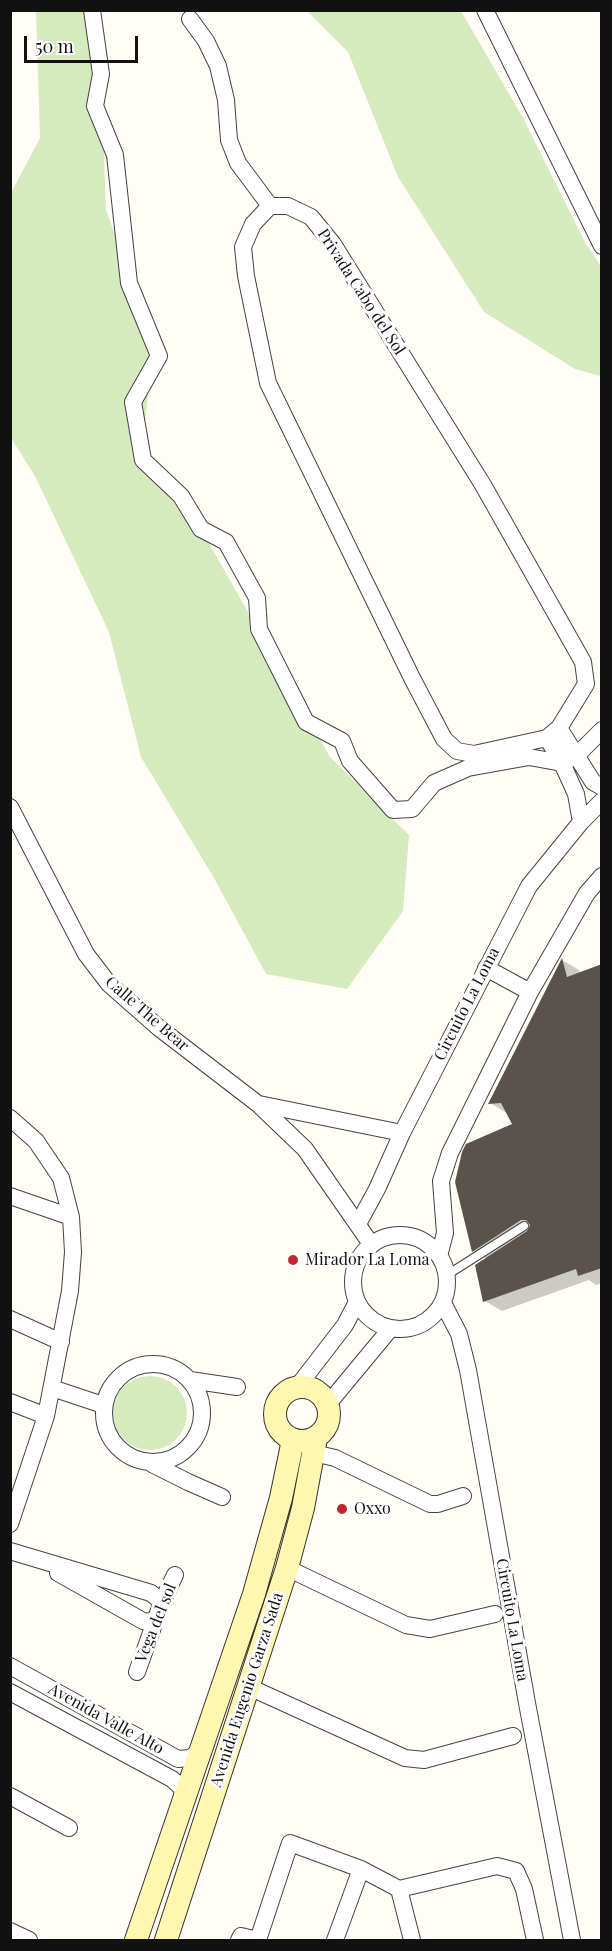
<!DOCTYPE html>
<html>
<head>
<meta charset="utf-8">
<style>
  body { margin:0 }
  #map { position:relative; width:612px; height:1951px; overflow:hidden; background:#fffdf5; font-family:"Playfair Display",serif }
  canvas { display:block }
  .frame { position:absolute; inset:0; border:12px solid #111; pointer-events:none }
  .scale { position:absolute; left:24px; top:36px; width:114px; height:27px; box-sizing:border-box; border:3px solid #111; border-top:0; padding-left:8px; font-size:18px; line-height:21px; white-space:nowrap; color:#111; -webkit-text-stroke:4px #fff; paint-order:stroke }
</style>
</head>
<body>
<div id="map">
<canvas width="612" height="1951"></canvas>
<div class="frame"></div>
<div class="scale">50 m</div>
</div>
<script>
const g = document.querySelector('canvas').getContext('2d');
g.lineJoin = 'round';
function fillPath(path, color) {
  g.fillStyle = color;
  g.fill(path, 'evenodd');
}
function shape(rows) {
  const path = new Path2D();
  for (const r of rows) {
    if (r.length === 3) {
      path.moveTo(r[0] + r[2], r[1]);
      path.arc(r[0], r[1], r[2], 0, 2 * Math.PI);
      continue;
    }
    path.moveTo(r[0], r[1]);
    for (let i = 2; i < r.length; i += 2) path.lineTo(r[i], r[i + 1]);
  }
  return path;
}
function trace(path, color, width, dash) {
  g.strokeStyle = color;
  g.lineWidth = width;
  g.lineCap = dash ? 'butt' : 'round';
  g.setLineDash(dash || []);
  g.stroke(path);
}
function write(font, color, halo, rows, align = 'center') {
  g.font = font + ' "Playfair Display",serif';
  g.lineWidth = 6;
  g.setLineDash([]);
  g.textBaseline = 'middle';
  g.strokeStyle = halo;
  g.fillStyle = color;
  for (const [text, x, y, turn = 0] of rows) {
    g.save();
    g.translate(x, y);
    g.rotate((+turn || 0) * Math.PI / 180);
    g.textAlign = isNaN(turn) ? turn : align;
    if (halo) g.strokeText(text, 0, 0);
    g.fillText(text, 0, 0);
    g.restore();
  }
}
fillPath(shape([
  [36,11,88,11,101,74,106,210,154,342,142,449,201,529,330,757,409,835,403,911,347,989,266,974,214,878,141,757,109,632,35,476,11,438,11,193,40,138],
  [307,11,461,11,523,118,586,244,601,266,601,376,575,369,484,312,398,177,348,52],
  [150,1413,37]
]), '#d5ebbd');
fillPath(shape([
  [562,960,579,970,580,973,602,965,602,1283,596,1285,589,1280,502,1311,485,1301,487,1259,473,1251,515,1125,507,1113,490,1103]
]), '#0003');
fillPath(shape([
  [562,958,567,977,602,964,602,1268,578,1276,576,1269,483,1302,475,1265,527,1231,530,1225,526,1220,521,1220,472,1252,455,1182,462,1152,466,1144,512,1124,501,1103,488,1104]
]), '#5a524d');
const lane = shape([
  [447,1275,524,1226]
]);
const street = shape([
  [92,10,101,74,95,106,115,155,129,283,159,356,133,402,143,460,181,496,201,529,226,542,257,598,259,629,306,722,342,741,350,761,393,810,412,809,434,783,468,768,529,757,562,763,577,755,602,730],
  [485,10,602,246],
  [190,19,206,41,218,66,226,100,229,140,238,163,270,206],
  [270,206,288,206,311,217,333,244,483,485,583,662,586,684,559,728,547,738,474,754,457,751,444,739,412,678,268,383,246,276,243,247,253,224,270,206],
  [559,728,593,782,602,787],
  [547,738,562,763,576,794,581,822],
  [10,807,86,954,109,984,159,1028,258,1104,305,1149,371,1244],
  [486,968,530,992],
  [259,1104,402,1133],
  [10,1118,36,1141,61,1178,71,1217,73,1252,70,1291,46,1416,10,1524],
  [10,1196,71,1217],
  [358,1224,377,1189,402,1133,529,886,581,822,602,801],
  [400,1282,47],
  [439,1256,445,1233,441,1181,450,1153,530,992,587,893,602,876],
  [443,1303,459,1334,468,1370,527,1703,572,1940],
  [10,1319,61,1342],
  [153,1413,49],
  [190,1380,237,1387],
  [298,1386,345,1325,357,1302],
  [52,1388,103,1405],
  [10,1402,46,1416],
  [328,1404,391,1328],
  [314,1453,335,1458,430,1504,438,1504,463,1496],
  [152,1464,188,1482,222,1497],
  [10,1551,151,1593,162,1602],
  [287,1568,406,1625,430,1629,495,1614],
  [58,1573,143,1621,149,1622,155,1619],
  [10,1666,178,1759,190,1758,202,1750],
  [137,1672,162,1602,175,1575],
  [249,1687,405,1758,424,1760,513,1736],
  [10,1692,172,1779,182,1788,183,1803],
  [10,1796,69,1828],
  [399,1889,412,1940],
  [10,1931,29,1940],
  [239,1940,241,1936,257,1940],
  [258,1940,290,1843,361,1869,399,1889,497,1866,516,1871,524,1889,535,1940],
  [335,1940,361,1869]
]);
const secondary = shape([
  [302,1414,27],
  [136,1940,254,1594,281,1498,293,1440],
  [166,1940,287,1568,303,1508,316,1438]
]);
trace(lane, '#444', 10);
trace(street, '#444', 18);
trace(secondary, '#333', 24);
trace(lane, '#fff', 8);
trace(street, '#fff', 16);
trace(secondary, '#fff6b0', 22);
for (const [x, y, r, color] of [
  [293,1260,6,"#c4262e"],
  [342,1509,6,"#c4262e"]
]) {
  const dot = new Path2D();
  dot.arc(x, y, r, 0, 2 * Math.PI);
  g.fillStyle = color;
  g.fill(dot);
  trace(dot, '#fff', 2);
}
write('16px', '#111', '#fff', [
  ["Privada Cabo del Sol",361,292,57],
  ["Circuito La Loma",467,1004,-63],
  ["Calle The Bear",147,1014,41],
  ["Circuito La Loma",512,1620,80],
  ["Vega del sol",156,1623,-68],
  ["Avenida Eugenio Garza Sada",247,1690,-72],
  ["Avenida Valle Alto",106,1719,29]
]);
write('16px', '#111', '#fff', [
  ["Mirador La Loma",305,1260],
  ["Oxxo",354,1509]
], 'left');
</script>
</body>
</html>
